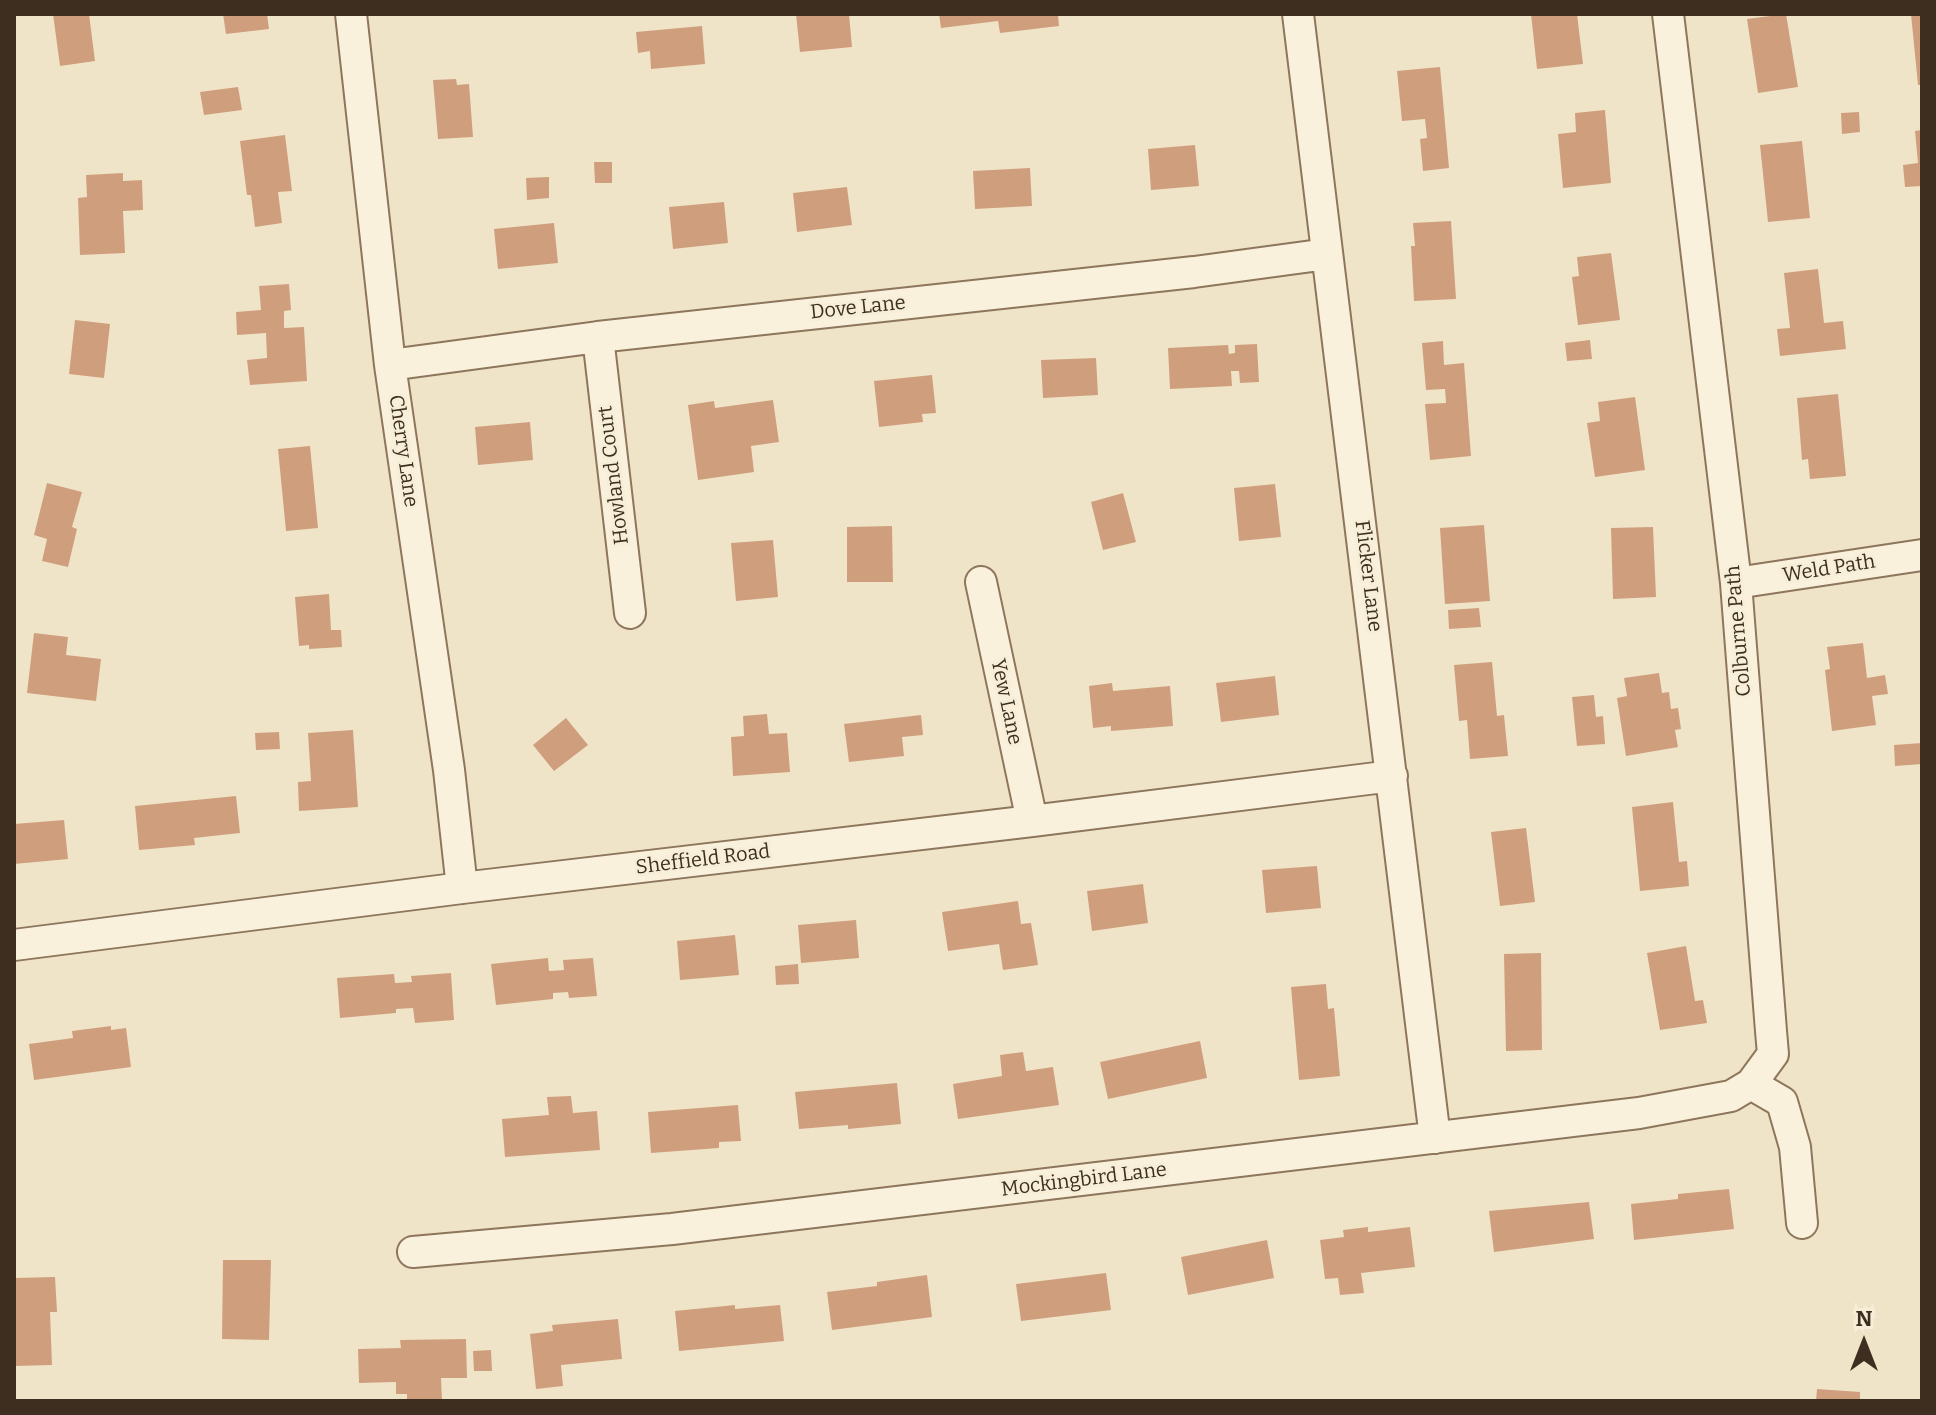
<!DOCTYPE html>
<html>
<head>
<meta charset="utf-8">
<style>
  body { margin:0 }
  #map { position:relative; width:1936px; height:1415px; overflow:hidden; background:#f0e4c8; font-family:Bitter,serif }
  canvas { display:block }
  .frame { position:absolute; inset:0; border:16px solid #3d2e20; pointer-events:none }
  .north { position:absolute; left:1824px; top:1303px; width:80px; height:80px; -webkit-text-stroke:6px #f7eed8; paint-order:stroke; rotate:0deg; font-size:22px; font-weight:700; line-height:32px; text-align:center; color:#3d2e20 }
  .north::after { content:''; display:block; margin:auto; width:28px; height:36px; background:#3d2e20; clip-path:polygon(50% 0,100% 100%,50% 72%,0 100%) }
</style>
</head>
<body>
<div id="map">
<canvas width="1936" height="1415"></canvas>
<div class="frame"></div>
<div class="north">N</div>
</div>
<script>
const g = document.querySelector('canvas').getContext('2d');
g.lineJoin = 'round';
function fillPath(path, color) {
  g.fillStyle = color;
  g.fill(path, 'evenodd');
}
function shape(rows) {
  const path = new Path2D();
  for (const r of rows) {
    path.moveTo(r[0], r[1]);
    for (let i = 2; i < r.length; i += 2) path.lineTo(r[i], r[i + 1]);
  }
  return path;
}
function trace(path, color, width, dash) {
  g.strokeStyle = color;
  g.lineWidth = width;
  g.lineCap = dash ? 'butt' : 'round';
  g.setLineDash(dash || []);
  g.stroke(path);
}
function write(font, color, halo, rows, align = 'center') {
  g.font = font + ' Bitter,serif';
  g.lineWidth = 6;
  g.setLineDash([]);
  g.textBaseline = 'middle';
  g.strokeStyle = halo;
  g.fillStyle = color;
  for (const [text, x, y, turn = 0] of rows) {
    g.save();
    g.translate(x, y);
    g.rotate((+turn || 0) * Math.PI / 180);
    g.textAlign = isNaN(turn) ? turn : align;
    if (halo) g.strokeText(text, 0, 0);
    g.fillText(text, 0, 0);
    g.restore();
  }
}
fillPath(shape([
  [53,14,89,14,95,61,60,66],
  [223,14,267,14,269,29,226,34],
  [796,14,849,14,852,47,800,52],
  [939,14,1058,14,1059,26,1000,33,998,21,941,28],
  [1531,14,1577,14,1583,64,1537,69],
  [1786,14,1798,87,1758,93,1747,19],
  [1911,14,1922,14,1922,85,1918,85],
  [702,26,705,64,651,69,650,51,638,53,636,32],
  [1440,67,1449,168,1423,171,1420,139,1427,138,1425,119,1402,121,1397,71],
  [456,79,457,85,469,84,473,137,438,139,433,80],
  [238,87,242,110,204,115,200,92],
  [1605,110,1611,183,1563,188,1558,134,1576,132,1575,113],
  [1859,112,1860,132,1842,134,1841,113],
  [1922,130,1922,186,1905,187,1903,165,1918,163,1915,131],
  [285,135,292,191,278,192,282,223,255,227,251,195,247,195,240,141],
  [1802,141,1810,218,1768,222,1760,145],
  [1195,145,1199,186,1151,190,1148,149],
  [594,162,612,162,612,183,595,183],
  [1030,168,1032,206,975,209,973,171],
  [123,173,123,181,142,180,143,210,123,211,125,253,80,255,78,198,87,197,86,175],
  [549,177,549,198,527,200,526,178],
  [847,187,852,225,797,232,793,193],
  [724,202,728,243,673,249,669,207],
  [1451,221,1456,299,1414,301,1411,246,1415,246,1413,223],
  [554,223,558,263,498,269,494,229],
  [1611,253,1620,320,1578,325,1572,277,1579,276,1577,257],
  [1818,269,1824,323,1843,321,1846,349,1780,356,1777,329,1790,328,1784,273],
  [289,284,291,310,284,311,284,328,304,327,307,381,250,385,247,360,267,358,266,333,237,335,236,312,261,310,259,286],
  [75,320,110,324,104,378,69,374],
  [1590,340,1592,359,1567,361,1565,343],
  [1443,341,1444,365,1464,363,1471,456,1430,460,1425,404,1446,403,1445,389,1426,390,1422,343],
  [1257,344,1259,382,1240,383,1239,371,1231,371,1232,386,1170,389,1168,348,1228,345,1229,354,1235,353,1235,345],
  [1096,358,1098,395,1043,398,1041,360],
  [932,375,936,413,922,414,923,422,879,427,874,381],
  [1838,394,1846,476,1810,479,1808,459,1802,460,1797,398],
  [1635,397,1645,470,1595,477,1587,423,1600,421,1598,402],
  [773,400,779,442,751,446,754,472,698,480,688,405,714,401,715,408],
  [530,422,533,460,478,465,475,427],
  [310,446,318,528,286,531,278,449],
  [47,483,82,492,72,527,77,529,68,567,42,561,47,539,34,535],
  [1275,484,1281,537,1239,541,1234,488],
  [1123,493,1136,542,1103,550,1091,502],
  [1484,525,1490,601,1445,604,1440,528],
  [892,526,893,582,847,582,847,527],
  [1653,527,1656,597,1613,599,1611,528],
  [773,540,778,597,736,601,731,543],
  [329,594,331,630,341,630,342,647,309,649,309,645,299,646,295,597],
  [1479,608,1481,627,1449,629,1448,610],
  [34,633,68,637,66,655,101,659,96,701,27,693],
  [1863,643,1867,678,1885,675,1888,694,1872,696,1876,725,1832,731,1825,670,1830,669,1827,647],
  [1492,662,1497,716,1504,715,1508,756,1470,759,1467,720,1459,721,1454,665],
  [1659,673,1662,693,1669,692,1671,709,1678,708,1681,729,1675,730,1678,747,1626,756,1617,698,1627,696,1624,678],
  [1275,676,1279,715,1221,722,1216,683],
  [1112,683,1113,691,1170,686,1173,726,1111,731,1111,726,1093,728,1089,686],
  [1594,695,1596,717,1603,716,1605,744,1577,746,1572,697],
  [767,714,769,734,787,733,790,772,733,776,731,737,744,736,743,716],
  [921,715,923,735,902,737,904,756,849,762,844,724],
  [566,718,588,745,554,771,533,745],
  [353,730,358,807,299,811,298,782,311,781,308,733],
  [279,732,280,749,256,750,255,733],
  [1922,743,1922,764,1895,766,1894,745],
  [236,796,240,833,194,838,195,845,139,850,135,806],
  [1673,802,1679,862,1687,861,1689,886,1640,891,1632,807],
  [64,820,68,859,14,864,14,824],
  [1526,828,1535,902,1500,906,1491,832],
  [1317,866,1321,908,1266,913,1262,870],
  [1143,884,1148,923,1092,931,1087,891],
  [1018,901,1021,924,1031,923,1038,965,1003,970,999,944,948,951,942,912],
  [856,920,859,958,801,963,798,925],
  [735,935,739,975,680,980,677,941],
  [1686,946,1695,1001,1703,1000,1707,1023,1660,1030,1647,953],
  [1541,953,1542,1050,1506,1051,1504,954],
  [548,958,549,971,564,970,563,960,593,958,597,996,569,998,568,992,553,993,553,999,496,1005,491,964],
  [798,964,799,984,776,985,775,966],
  [451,973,454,1020,415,1023,413,1008,396,1009,396,1013,340,1018,337,978,394,974,395,983,412,982,411,976],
  [1326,984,1328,1009,1334,1008,1340,1076,1299,1080,1291,987],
  [111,1026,111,1030,126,1028,131,1067,34,1080,29,1044,73,1038,72,1031],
  [1200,1041,1207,1078,1108,1099,1100,1062],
  [1023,1052,1026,1071,1053,1067,1059,1105,958,1119,953,1084,1002,1076,1000,1055],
  [897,1083,901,1124,848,1129,848,1125,799,1129,795,1092],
  [571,1096,573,1113,597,1111,600,1150,505,1157,502,1119,549,1115,547,1097],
  [738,1105,741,1141,719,1142,719,1148,651,1153,648,1112],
  [1729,1189,1734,1229,1634,1240,1631,1204,1678,1199,1678,1194],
  [1589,1202,1594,1239,1494,1252,1489,1211],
  [1368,1227,1368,1232,1410,1227,1415,1267,1361,1273,1364,1293,1340,1295,1338,1278,1325,1279,1320,1240,1344,1237,1343,1230],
  [1267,1240,1274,1278,1188,1295,1181,1257],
  [223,1260,271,1260,269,1340,222,1339],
  [1106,1273,1111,1310,1021,1321,1016,1284],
  [927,1275,932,1317,832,1330,827,1292,877,1286,877,1282],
  [55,1277,57,1312,50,1312,52,1365,14,1366,15,1278],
  [735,1305,735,1309,780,1305,784,1341,679,1351,675,1311],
  [618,1319,622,1359,561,1365,563,1386,536,1389,530,1334,553,1331,552,1325],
  [466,1339,467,1378,441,1378,442,1401,407,1401,407,1394,396,1394,396,1382,359,1383,358,1349,401,1348,400,1340],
  [491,1350,492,1371,474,1371,473,1351],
  [1817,1389,1860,1392,1860,1401,1816,1401]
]), '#cf9f7d');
const street = shape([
  [351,14,390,365,449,770,462,888],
  [1298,14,1435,1138],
  [1668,14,1736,583,1771,1031,1773,1054,1751,1084,1782,1102,1795,1147,1802,1223],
  [598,337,630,613],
  [390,365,598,337,1194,272,1327,254],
  [981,582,1032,821],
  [1736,583,1922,555],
  [14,945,462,888,1032,821,1392,776],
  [413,1252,672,1229,1639,1113,1731,1096,1751,1084]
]);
trace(street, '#8d765c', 34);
trace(street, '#faf1dc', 30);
write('20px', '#3d2e20', '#f7eed8', [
  ["Dove Lane",858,308,-6],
  ["Cherry Lane",403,451,82],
  ["Howland Court",614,475,-97],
  ["Weld Path",1829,569,-9],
  ["Flicker Lane",1368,576,83],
  ["Colburne Path",1739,631,-95],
  ["Yew Lane",1006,702,78],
  ["Sheffield Road",703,860,-7],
  ["Mockingbird Lane",1084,1180,-7]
]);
</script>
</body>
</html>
